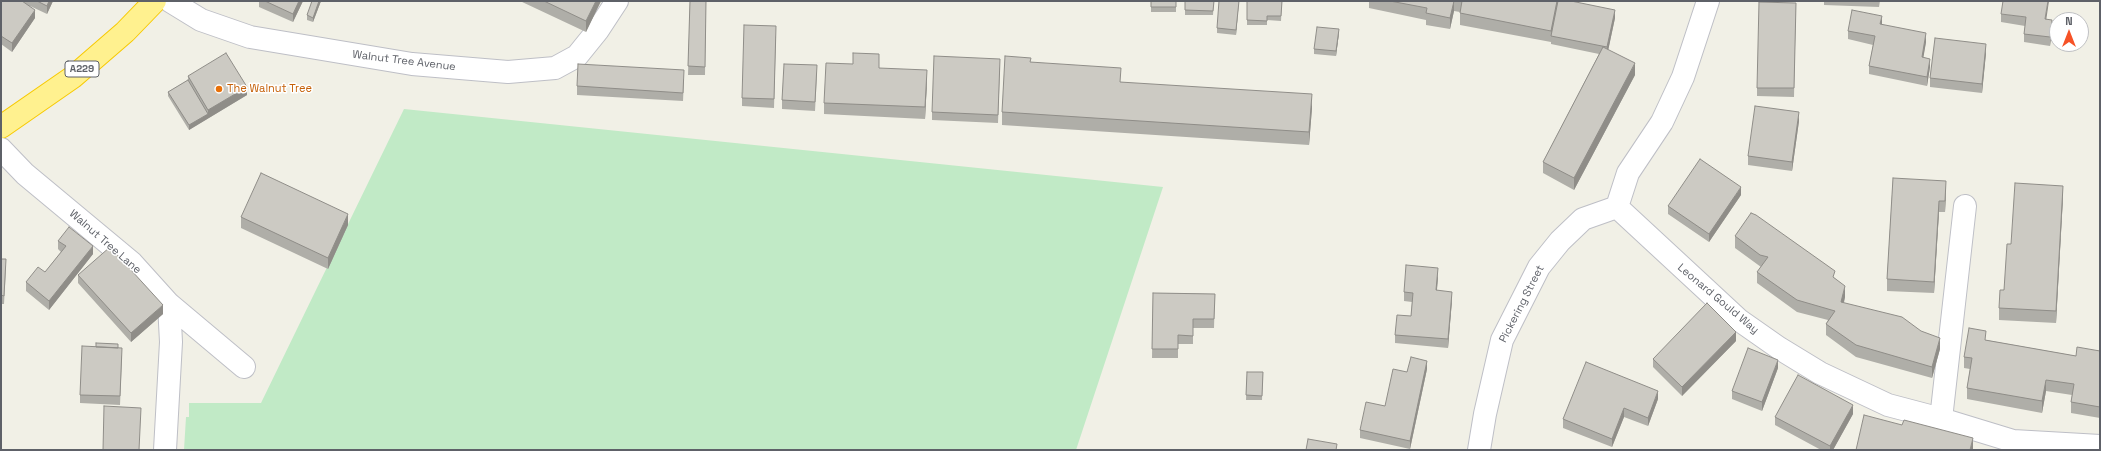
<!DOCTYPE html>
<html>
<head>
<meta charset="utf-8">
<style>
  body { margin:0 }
  #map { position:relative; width:2101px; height:451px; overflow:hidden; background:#f1f0e6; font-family:"Space Grotesk",sans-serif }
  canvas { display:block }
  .frame { position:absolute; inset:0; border:2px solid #5e6168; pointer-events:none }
  .north { position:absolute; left:2049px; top:12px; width:40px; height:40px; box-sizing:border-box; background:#fff; border:1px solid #bfc0c3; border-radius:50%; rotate:0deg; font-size:11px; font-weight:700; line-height:16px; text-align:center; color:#5e6168 }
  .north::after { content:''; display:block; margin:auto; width:14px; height:18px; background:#f65227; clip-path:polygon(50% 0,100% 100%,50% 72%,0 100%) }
</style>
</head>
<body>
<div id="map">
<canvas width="2101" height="451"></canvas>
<div class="frame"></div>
<div class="north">N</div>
</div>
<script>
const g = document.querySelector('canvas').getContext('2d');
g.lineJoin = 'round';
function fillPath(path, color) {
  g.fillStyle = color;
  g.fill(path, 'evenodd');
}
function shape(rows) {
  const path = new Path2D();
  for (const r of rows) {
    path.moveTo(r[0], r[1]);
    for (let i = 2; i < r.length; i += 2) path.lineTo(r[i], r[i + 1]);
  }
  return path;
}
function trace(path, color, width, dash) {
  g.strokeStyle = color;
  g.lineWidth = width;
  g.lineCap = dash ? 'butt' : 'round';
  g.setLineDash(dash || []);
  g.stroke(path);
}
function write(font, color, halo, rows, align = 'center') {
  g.font = font + ' "Space Grotesk",sans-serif';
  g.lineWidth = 3;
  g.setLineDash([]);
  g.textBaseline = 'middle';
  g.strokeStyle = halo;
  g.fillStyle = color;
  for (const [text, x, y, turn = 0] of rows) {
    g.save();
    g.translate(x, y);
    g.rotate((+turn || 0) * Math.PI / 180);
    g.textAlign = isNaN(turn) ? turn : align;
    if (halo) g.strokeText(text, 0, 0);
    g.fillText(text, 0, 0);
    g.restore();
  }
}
fillPath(shape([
  [404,109,1163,187,1076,450,184,450,186,417,189,417,189,403,261,403]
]), '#c1eac6');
const minor = shape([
  [170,1,201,20,250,37,412,64,508,72,555,68,577,56,598,30,617,1],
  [1,149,25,174,132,263,169,304,171,342,165,450],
  [1617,207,1739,320,1779,348,1820,373,1888,405,1941,419,2013,441,2100,446],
  [169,304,244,367],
  [1941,419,1965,206],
  [1479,450,1485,414,1502,340,1539,267,1560,241,1583,219,1617,207,1628,173,1662,122,1683,77,1708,1]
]);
const highway = shape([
  [1,127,73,77,125,32,155,1]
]);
trace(minor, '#bebfc6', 24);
trace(highway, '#f7c900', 24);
trace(minor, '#fff', 22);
trace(highway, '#fff18f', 22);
fillPath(shape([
  [1,1,53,1,47,14,30,6,35,18,12,52,1,44],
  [259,1,303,1,293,22,259,7],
  [321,1,313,22,307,20,307,15],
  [520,1,601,1,586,32],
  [690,1,706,1,705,75,688,75],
  [1151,1,1176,1,1176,12,1151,12],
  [1185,1,1214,1,1213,15,1185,15],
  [1239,1,1236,35,1217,33,1217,28],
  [1247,1,1282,1,1281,21,1267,20,1267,25,1247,25],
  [1369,1,1571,1,1615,18,1608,50,1635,75,1574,190,1543,173,1543,162,1599,54,1551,44,1551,41,1551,42,1460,25,1460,12,1454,11,1450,29,1426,25,1426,20,1369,8],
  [1824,1,1880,1,1879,7,1824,5],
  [1796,3,1794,97,1757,96,1757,88],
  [2001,14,2047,19,2052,29,2050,46,2024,42,2024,34,2025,26,2001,22],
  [1882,25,1926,42,1923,57,1930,67,1927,86,1869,74,1869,66,1873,45,1848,39,1848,31],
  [1339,33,1336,56,1314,54,1314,49],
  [776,35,774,108,742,106,742,98],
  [1986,53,1982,93,1930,87,1930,78],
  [1031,62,1121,82,1312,108,1309,145,1002,125,1002,112],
  [1000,67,998,123,932,120,932,112],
  [879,68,927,82,925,119,824,114,824,103],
  [817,74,815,111,782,109,782,100],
  [188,76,247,95,189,130,168,96,168,92,188,80],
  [684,79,683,101,577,95,577,86],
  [1799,121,1792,171,1748,165,1748,156],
  [1893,178,1946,193,1945,212,1939,212,1934,293,1887,291,1887,279],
  [1741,195,1709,242,1668,214,1668,206],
  [2063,197,2056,323,1999,320,1999,308,2004,290,2011,244],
  [241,217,348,225,328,269,241,228],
  [1735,236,1835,278,1845,297,1844,303,1940,349,1932,378,1856,357,1826,335,1826,324,1828,320,1797,312,1757,283,1757,272,1761,267,1735,248],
  [58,241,93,254,49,310,26,291,26,282,45,272,61,252,58,249],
  [1,259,6,267,4,304,1,304],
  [78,275,163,314,131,342,78,283],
  [1438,277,1437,290,1452,300,1448,348,1395,343,1395,335,1411,316,1412,302,1404,301,1404,292],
  [1153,293,1215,294,1214,328,1193,328,1193,344,1178,344,1178,358,1152,358],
  [1986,340,2076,356,2100,351,2100,418,2071,413,2071,402,2072,395,2046,391,2042,413,1967,399,1967,388,1970,369,1964,368,1964,357],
  [1736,341,1682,396,1653,367,1653,359],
  [118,348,122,357,120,405,80,403,80,395],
  [1778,368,1762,411,1732,399,1732,391],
  [1427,369,1410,449,1360,438,1360,430,1385,406,1407,372],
  [1247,372,1263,372,1262,400,1246,400],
  [1658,399,1648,426,1624,417,1612,447,1563,428,1563,419],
  [1853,414,1833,450,1821,450,1775,425,1775,417]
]), '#afaea8');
fillPath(shape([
  [49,1,53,1,47,14,47,6],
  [299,1,303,1,293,22,293,14],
  [319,1,321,1,313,22,313,18],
  [596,1,601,1,586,32,586,21],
  [1239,1,1236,35,1236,30],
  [1454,1,1454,11,1450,29,1450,18],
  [1557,1,1558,1,1551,36,1551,42,1551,31],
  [2048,1,2049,1,2045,28,2045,19],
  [35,10,35,18,12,52,12,43],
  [1615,10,1615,18,1607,56,1607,47],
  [1882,16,1882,25,1880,24],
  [2052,20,2052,29,2050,46,2050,37],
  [1339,29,1339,33,1336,56,1336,51],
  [1926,33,1926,42,1922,66,1922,57],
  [1986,44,1986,53,1982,93,1982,84],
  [1930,59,1930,67,1927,86,1927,77],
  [1635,63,1635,75,1574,190,1574,178],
  [927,70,927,82,925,119,925,107],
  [247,87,247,95,189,130,189,125,208,114,208,110],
  [1312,94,1312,108,1309,145,1309,132],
  [1799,112,1799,121,1792,171,1792,162],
  [1946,181,1946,193,1945,212,1945,201],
  [2063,186,2063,197,2056,323,2056,311],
  [1741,187,1741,195,1709,242,1709,234],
  [1939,201,1939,212,1934,293,1934,282],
  [348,214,348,225,328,269,328,258],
  [93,246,93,254,49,310,49,301],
  [1438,268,1438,277,1436,299,1436,290],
  [1845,286,1845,297,1841,313,1841,302],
  [1452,292,1452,300,1448,348,1448,339],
  [163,305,163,314,131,342,131,333],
  [1736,332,1736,341,1682,396,1682,387],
  [1940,338,1940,349,1932,378,1932,367],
  [1778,360,1778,368,1762,411,1762,402],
  [1427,361,1427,369,1410,449,1410,441],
  [2046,380,2046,391,2042,413,2042,401],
  [1658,391,1658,399,1648,426,1648,418],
  [1853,405,1853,414,1833,450,1830,450,1830,446],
  [1624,408,1624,417,1612,447,1612,439],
  [1973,438,1973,450,1970,450]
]), '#8f8d88');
const building = shape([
  [1,1,22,1,35,10,12,43,1,36,1,1],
  [37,1,49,1,47,6,37,1],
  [265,1,299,1,293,14,265,1],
  [312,1,319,1,313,18,307,15,312,1],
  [544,1,596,1,586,21,544,1],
  [690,1,706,1,705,67,688,66,690,1],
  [1151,1,1176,1,1176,7,1151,7,1151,1],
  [1185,1,1214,1,1213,11,1185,10,1185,1],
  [1219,1,1239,1,1236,30,1217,28,1219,1],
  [1247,1,1282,1,1281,16,1267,16,1267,21,1247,20,1247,1],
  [1390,1,1454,1,1450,18,1426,13,1427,8,1390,1],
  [1460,1,1557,1,1551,31,1460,13,1462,1,1460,1],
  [1558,1,1571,1,1615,10,1607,47,1551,36,1558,1],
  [2003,1,2048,1,2045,19,2052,20,2050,37,2024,34,2026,17,2001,14,2003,1],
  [1759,2,1796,3,1794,88,1757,88,1759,2],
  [1852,10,1882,16,1880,24,1926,33,1922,57,1930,59,1927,77,1869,66,1875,36,1848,31,1852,10],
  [744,25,776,26,774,99,742,98,744,25],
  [1317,27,1339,29,1336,51,1314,49,1317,27],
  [1935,38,1986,44,1982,84,1930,78,1935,38],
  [1603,47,1635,63,1574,178,1543,162,1603,47],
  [226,53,247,87,208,110,188,76,226,53],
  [853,53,879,54,879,68,927,70,925,107,824,103,826,63,853,64,853,53],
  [934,56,1000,59,998,115,932,112,934,56],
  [1005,56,1031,58,1030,62,1121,68,1120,82,1312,94,1309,132,1002,112,1005,56],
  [578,64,684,70,683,93,577,86,578,64],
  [784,64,817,65,815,102,782,100,784,64],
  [188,80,208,114,189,125,168,92,188,80],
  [1755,106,1799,112,1792,162,1748,156,1755,106],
  [1700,159,1741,187,1709,234,1668,206,1700,159],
  [261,173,348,214,328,258,241,217,261,173],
  [1893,178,1946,181,1945,201,1939,201,1934,282,1887,279,1893,178],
  [2015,183,2063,186,2056,311,1999,308,2000,290,2004,290,2007,244,2011,244,2015,183],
  [1751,213,1756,215,1835,271,1833,277,1845,286,1841,302,1902,317,1921,331,1940,338,1932,367,1856,345,1826,324,1835,311,1797,300,1757,272,1768,257,1760,255,1735,236,1751,213],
  [69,227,93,246,49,301,26,282,38,267,45,272,66,246,58,241,69,227],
  [110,247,163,305,131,333,78,275,110,247],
  [1,259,6,259,4,296,1,295,1,259],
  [1406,265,1438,268,1436,290,1452,292,1448,339,1395,335,1397,315,1411,316,1413,293,1404,292,1406,265],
  [1153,293,1215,294,1214,319,1193,319,1193,336,1178,335,1178,349,1152,349,1153,293],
  [1707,303,1736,332,1682,387,1653,359,1707,303],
  [1969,328,1986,331,1985,340,2076,356,2077,347,2100,351,2100,407,2071,402,2074,384,2046,380,2042,401,1967,388,1972,358,1964,357,1969,328],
  [96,343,118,344,118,348,96,347,96,343],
  [82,346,122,348,120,396,80,395,82,346],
  [1748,348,1778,360,1762,402,1732,391,1748,348],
  [1411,357,1427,361,1410,441,1360,430,1366,402,1385,406,1393,369,1407,372,1411,357],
  [1586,362,1658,391,1648,418,1624,408,1612,439,1563,419,1586,362],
  [1247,372,1263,372,1262,396,1246,395,1247,372],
  [1798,375,1853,405,1830,446,1775,417,1798,375],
  [104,406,141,408,139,450,103,450,104,406],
  [1864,415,1902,425,1904,420,1973,438,1970,450,1856,450,1864,415],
  [1308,439,1337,444,1336,450,1306,450,1308,439]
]);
fillPath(building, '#cccac3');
trace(building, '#8f8d88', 1);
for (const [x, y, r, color] of [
  [219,89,4,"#e8710a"]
]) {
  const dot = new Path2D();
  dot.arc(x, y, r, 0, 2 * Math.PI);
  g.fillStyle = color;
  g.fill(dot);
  trace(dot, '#fff', 1.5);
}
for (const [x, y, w] of [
  [82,69,34]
]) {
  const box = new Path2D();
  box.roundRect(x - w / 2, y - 8, w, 16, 3);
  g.fillStyle = '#fff';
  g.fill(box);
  trace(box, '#5e6168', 1);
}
write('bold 10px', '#5e6168', null, [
  ["A229",82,69]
]);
write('11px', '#5e6168', '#fff', [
  ["Walnut Tree Avenue",404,61,7],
  ["Walnut Tree Lane",105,242,41],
  ["Leonard Gould Way",1718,299,40],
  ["Pickering Street",1522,304,-63]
]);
write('11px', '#c56008', '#fff', [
  ["The Walnut Tree",227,89]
], 'left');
</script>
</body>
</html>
